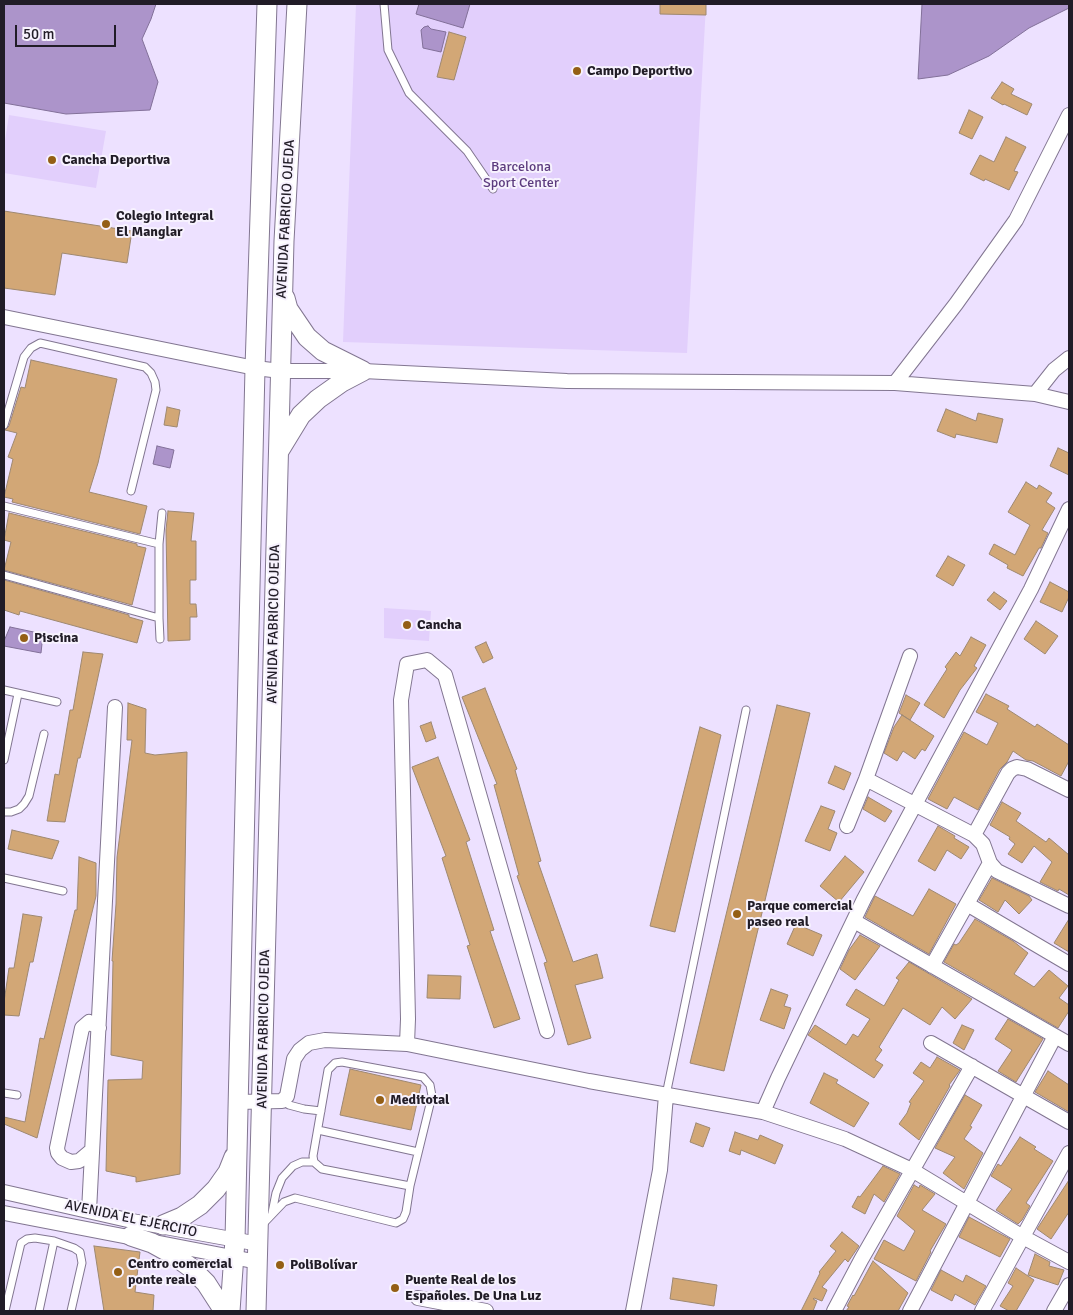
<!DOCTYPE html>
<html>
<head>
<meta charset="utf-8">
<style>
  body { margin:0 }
  #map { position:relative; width:1073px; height:1315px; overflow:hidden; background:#ede1ff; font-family:Signika,sans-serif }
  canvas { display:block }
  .frame { position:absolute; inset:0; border:5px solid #211c27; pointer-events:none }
  .scale { position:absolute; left:15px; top:25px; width:101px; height:22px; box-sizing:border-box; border:2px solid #211c27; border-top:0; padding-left:6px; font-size:15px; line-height:18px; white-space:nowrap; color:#211c27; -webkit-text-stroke:4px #f7f2fe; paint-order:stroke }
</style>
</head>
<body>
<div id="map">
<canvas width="1073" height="1315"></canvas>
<div class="frame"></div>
<div class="scale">50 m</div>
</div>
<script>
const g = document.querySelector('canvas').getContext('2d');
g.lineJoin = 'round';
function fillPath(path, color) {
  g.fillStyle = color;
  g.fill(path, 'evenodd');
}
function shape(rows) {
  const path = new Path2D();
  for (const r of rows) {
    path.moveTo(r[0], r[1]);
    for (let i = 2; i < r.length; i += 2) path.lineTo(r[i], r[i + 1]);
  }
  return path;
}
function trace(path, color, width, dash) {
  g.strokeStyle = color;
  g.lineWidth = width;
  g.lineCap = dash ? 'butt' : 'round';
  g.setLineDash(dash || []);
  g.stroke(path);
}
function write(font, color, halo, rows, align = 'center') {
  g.font = font + ' Signika,sans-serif';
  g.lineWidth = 4;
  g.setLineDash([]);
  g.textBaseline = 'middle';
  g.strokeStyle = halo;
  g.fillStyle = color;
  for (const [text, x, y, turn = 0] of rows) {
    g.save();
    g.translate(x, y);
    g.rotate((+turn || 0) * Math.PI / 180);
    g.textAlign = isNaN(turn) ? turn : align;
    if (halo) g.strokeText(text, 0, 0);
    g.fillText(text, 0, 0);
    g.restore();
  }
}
fillPath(shape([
  [356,4,706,4,687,353,343,342],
  [9,115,106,131,96,188,4,173,4,147],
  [384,608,431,611,429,641,384,638]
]), '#e2cffc');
const water = shape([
  [4,4,156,4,151,19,142,39,158,82,150,110,66,114,4,103,4,4],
  [419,4,470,4,463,28,416,14,419,4],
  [922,4,1069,4,1069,8,1029,28,989,56,948,75,918,79,922,4],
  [428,26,431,29,446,32,441,52,423,48,421,30,424,27,428,26],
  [157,446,174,450,170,468,153,464,157,446],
  [10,627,43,634,41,653,4,646,4,641,10,627]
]);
fillPath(water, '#ac94ca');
trace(water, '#827099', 1);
const building = shape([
  [660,4,706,4,706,15,660,14,660,4],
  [449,32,466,37,454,80,437,77,449,32],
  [1002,82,1014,89,1011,94,1032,104,1027,115,1004,104,1003,105,991,98,1002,82],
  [969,110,983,117,972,139,959,133,969,110],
  [1006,137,1026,147,1014,171,1018,172,1009,190,985,179,984,181,970,174,980,155,994,162,1006,137],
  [4,211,132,231,127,263,62,253,55,295,4,288,4,211],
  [31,360,117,379,98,463,89,492,147,506,140,534,12,502,13,499,4,497,13,459,8,457,17,433,5,430,9,426,21,387,25,388,31,360],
  [167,407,180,410,177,427,164,425,167,407],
  [946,409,976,421,978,413,1003,419,997,443,956,434,955,438,937,431,946,409],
  [1058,448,1069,453,1069,475,1050,466,1058,448],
  [1026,482,1037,489,1039,485,1052,493,1046,502,1055,508,1042,530,1048,533,1041,548,1039,548,1023,576,1007,568,1008,565,989,554,994,544,1015,555,1030,525,1008,512,1026,482],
  [168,511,194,513,191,541,196,541,196,580,190,580,190,604,196,604,197,617,190,617,190,640,168,641,166,530,168,511],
  [9,513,137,544,137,546,146,548,132,605,4,570,11,542,4,540,9,513],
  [948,556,965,565,953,586,936,576,948,556],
  [4,580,129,615,129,617,143,621,137,643,20,611,19,615,4,610,4,580],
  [1050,582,1069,592,1069,597,1062,612,1040,602,1050,582],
  [994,592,1007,601,1000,610,987,600,994,592],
  [1036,621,1058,636,1045,654,1024,639,1036,621],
  [971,637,986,645,974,666,977,668,960,690,944,718,924,705,947,669,945,667,956,652,960,656,971,637],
  [486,642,493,658,483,663,475,647,486,642],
  [83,652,103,654,93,700,80,758,78,758,65,822,47,821,55,774,59,775,70,710,73,710,83,652],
  [485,688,517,769,515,770,541,861,538,862,573,962,597,954,603,978,575,985,591,1038,568,1045,544,963,547,962,517,876,519,875,494,785,497,784,462,697,485,688],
  [986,694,1009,706,1007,709,1035,727,1037,724,1069,745,1069,761,1061,776,1033,761,1026,760,1013,751,1007,762,1000,769,978,810,954,797,947,809,928,799,964,732,987,745,998,723,976,712,986,694],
  [906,695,920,703,910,720,899,713,906,695],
  [128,703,146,709,145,753,155,755,187,752,180,1174,136,1182,136,1177,106,1171,108,1080,142,1079,143,1061,111,1055,113,961,112,961,116,904,117,857,132,740,127,740,128,703],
  [777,705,810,713,724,1071,690,1063,777,705],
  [902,715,934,736,925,751,922,749,915,759,903,751,897,761,884,753,894,727,902,715],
  [431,722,436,738,426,742,420,726,431,722],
  [700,727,721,735,675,932,650,926,700,727],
  [438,757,470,840,466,842,494,930,490,931,520,1019,494,1028,467,946,470,945,442,858,446,856,412,767,438,757],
  [835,766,851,773,844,790,828,783,835,766],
  [868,797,892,811,885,822,863,809,868,797],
  [1002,802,1021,813,1016,821,1046,842,1049,838,1069,855,1069,895,1059,889,1058,891,1040,882,1052,862,1034,846,1022,863,1008,854,1015,844,1009,839,1010,837,990,825,1002,802],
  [821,806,835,811,828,829,837,833,830,851,805,841,821,806],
  [938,826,955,836,954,838,969,847,961,859,947,850,935,871,918,861,938,826],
  [12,830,59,841,52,859,8,849,12,830],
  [845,856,864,872,839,902,820,886,845,856],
  [79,857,96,863,96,896,37,1138,4,1124,4,1117,25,1122,40,1038,44,1039,75,910,77,910,79,857],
  [992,878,1029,896,1032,900,1019,914,1005,900,998,912,979,900,992,878],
  [929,889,956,904,929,954,865,917,875,896,913,916,929,889],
  [23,914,42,917,33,962,30,962,19,1016,4,1015,4,1002,9,968,14,968,23,914],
  [975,919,1013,941,1028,953,1014,974,1034,987,1049,970,1068,986,1059,998,1069,1005,1069,1011,1058,1028,944,962,954,944,956,945,959,943,975,919],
  [1069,919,1069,952,1054,943,1069,919],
  [796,924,822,935,813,956,787,944,796,924],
  [860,935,880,946,855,980,840,969,849,950,860,935],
  [909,962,972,999,955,1019,942,1007,930,1025,903,1008,879,1047,882,1050,875,1060,883,1065,874,1078,808,1035,815,1025,846,1045,853,1034,858,1037,870,1019,846,1005,856,989,884,1006,899,980,896,978,909,962],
  [428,975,461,976,460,999,427,998,428,975],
  [771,989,788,995,784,1006,791,1008,784,1029,760,1020,771,989],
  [1008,1019,1043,1039,1016,1082,998,1071,1012,1050,995,1039,1008,1019],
  [962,1025,974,1030,964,1050,953,1043,962,1025],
  [937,1057,960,1070,949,1085,950,1086,919,1140,899,1124,907,1113,911,1103,909,1102,924,1081,913,1073,921,1062,930,1068,937,1057],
  [350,1069,421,1085,411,1130,340,1115,350,1069],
  [1048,1071,1069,1085,1069,1112,1035,1092,1048,1071],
  [824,1073,838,1080,836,1083,869,1103,854,1127,810,1103,824,1073],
  [965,1095,982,1105,970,1126,972,1127,964,1139,983,1153,964,1189,943,1173,955,1157,935,1148,965,1095],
  [696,1123,710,1128,703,1147,690,1142,696,1123],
  [735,1132,758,1140,760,1135,783,1145,775,1164,741,1150,740,1155,729,1151,735,1132],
  [1020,1137,1036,1147,1034,1149,1053,1161,1026,1203,1030,1206,1022,1220,1018,1224,996,1210,1012,1189,991,1176,998,1164,1001,1166,1020,1137],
  [883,1166,900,1174,884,1202,874,1194,865,1214,852,1207,858,1196,860,1197,883,1166],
  [1069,1180,1069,1212,1051,1239,1037,1229,1069,1180],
  [914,1185,919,1188,920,1185,935,1194,922,1210,946,1224,930,1251,931,1252,916,1281,874,1259,884,1240,904,1251,915,1231,897,1216,914,1185],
  [969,1217,1010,1239,1000,1257,959,1237,969,1217],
  [842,1232,859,1246,848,1262,845,1259,822,1287,827,1290,822,1301,814,1298,813,1299,817,1301,813,1311,801,1311,820,1273,819,1272,836,1251,830,1246,842,1232],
  [94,1246,140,1252,135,1292,154,1295,153,1311,104,1311,94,1246],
  [1035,1254,1050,1262,1049,1266,1064,1270,1058,1285,1028,1275,1035,1254],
  [873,1261,908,1293,898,1311,846,1311,849,1307,847,1306,853,1295,854,1296,873,1261],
  [1016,1268,1034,1280,1016,1311,1009,1311,1000,1306,1013,1286,1008,1283,1016,1268],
  [941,1270,963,1282,966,1275,986,1286,975,1305,955,1294,952,1301,931,1290,941,1270],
  [673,1278,717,1285,714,1306,670,1299,673,1278]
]);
fillPath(building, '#d2a776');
trace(building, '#9e8871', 1);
const lane = shape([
  [384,4,388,50,409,93,467,151,493,189],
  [4,425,24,357,31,348,40,343,145,367,151,373,155,382,156,390,131,491],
  [4,506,159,544],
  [4,575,159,618],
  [160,639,159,618,159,544,162,513],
  [4,690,57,702],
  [4,760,18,694],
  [4,812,11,812,19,809,24,804,29,796,44,734],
  [4,878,63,891],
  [4,1093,17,1095],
  [666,1095,746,710],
  [282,1101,289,1105,304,1109,321,1111],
  [318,1130,418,1152],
  [272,1213,276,1193,282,1178,293,1166,302,1162,314,1162],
  [263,1224,284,1202,295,1198,396,1223,403,1219,406,1212,410,1186,432,1096,430,1085,423,1077,342,1062,335,1063,328,1070,313,1156,314,1162,322,1169,410,1186],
  [5,1311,21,1243,27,1239,35,1238,54,1241,74,1248,80,1252,82,1263,71,1311],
  [39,1311,54,1241]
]);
const street = shape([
  [4,317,255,368,281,371,363,371,567,381,895,383,1035,394,1069,402],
  [895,383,956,304,1016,220,1069,115],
  [1035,394,1054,370,1069,358],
  [866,779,974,835,983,844,990,863,997,871,1069,906],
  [847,826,866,779,910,656],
  [974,835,1008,773,1012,769,1017,767,1027,769,1069,790],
  [967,904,1069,964],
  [854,921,1069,1044],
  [932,966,990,863],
  [931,1043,1069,1122],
  [407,1044,408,1019,401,700,407,664,427,660,445,675,547,1031],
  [238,1102,282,1101,287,1096,294,1059,300,1050,309,1043,325,1040,407,1044,589,1081,763,1112,845,1139,912,1170,1023,1237,1069,1262],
  [763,1112,778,1078,864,899,1031,589,1069,509],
  [92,1150,79,1161,71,1162,62,1158,58,1153,57,1148,82,1028,89,1022,99,1028],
  [4,1192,132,1221,259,1244],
  [89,1211,115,707],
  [4,1213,258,1262],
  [418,1298,486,1311],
  [633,1311,660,1170,666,1095],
  [834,1311,861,1260,972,1066],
  [910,1311,1055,1036],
  [982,1311,1069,1153],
  [1054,1311,1069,1285]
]);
const secondary = shape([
  [285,298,288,309,307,337,323,351,363,371],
  [279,451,301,415,318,399,342,382,363,371],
  [163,1225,182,1217,200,1205,216,1189,228,1172,234,1157],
  [131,1236,152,1243,172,1254,190,1267,206,1283,224,1311],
  [230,1311,235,1240,255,368,267,4],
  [256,1311,284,241,297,4]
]);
trace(lane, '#827691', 9);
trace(street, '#827691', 16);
trace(secondary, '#827691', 21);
trace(lane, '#fff', 7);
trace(street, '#fff', 14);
trace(secondary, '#fff', 19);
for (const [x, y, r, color] of [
  [577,71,5,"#945f15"],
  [52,160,5,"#945f15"],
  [106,224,5,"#945f15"],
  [407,625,5,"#945f15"],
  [24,638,5,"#945f15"],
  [737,914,5,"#945f15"],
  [380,1100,5,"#945f15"],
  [280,1265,5,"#945f15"],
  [118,1272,5,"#945f15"],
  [395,1288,5,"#945f15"]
]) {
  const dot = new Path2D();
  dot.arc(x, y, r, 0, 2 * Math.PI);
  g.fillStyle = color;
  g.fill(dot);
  trace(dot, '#f7f2fe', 2);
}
write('bold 14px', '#211c27', '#f7f2fe', [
  ["Campo Deportivo",587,71],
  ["Cancha Deportiva",62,160],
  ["Colegio Integral",116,216],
  ["El Manglar",116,232],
  ["Cancha",417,625],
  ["Piscina",34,638],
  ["Parque comercial",747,906],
  ["paseo real",747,922],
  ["Meditotal",390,1100],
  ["Centro comercial",128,1264],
  ["ponte reale",128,1280],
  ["PoliBolívar",290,1265],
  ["Puente Real de los",405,1280],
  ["Españoles. De Una Luz",405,1296]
], 'left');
write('14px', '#5c3b7e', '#f7f2fe', [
  ["Barcelona",521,167],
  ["Sport Center",521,183]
]);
write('14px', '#211c27', '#f7f2fe', [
  ["AVENIDA FABRICIO OJEDA",286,219,-87],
  ["AVENIDA FABRICIO OJEDA",274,624,-89],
  ["AVENIDA FABRICIO OJEDA",264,1029,-89],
  ["AVENIDA EL EJERCITO",131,1219,12]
]);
</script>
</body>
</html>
